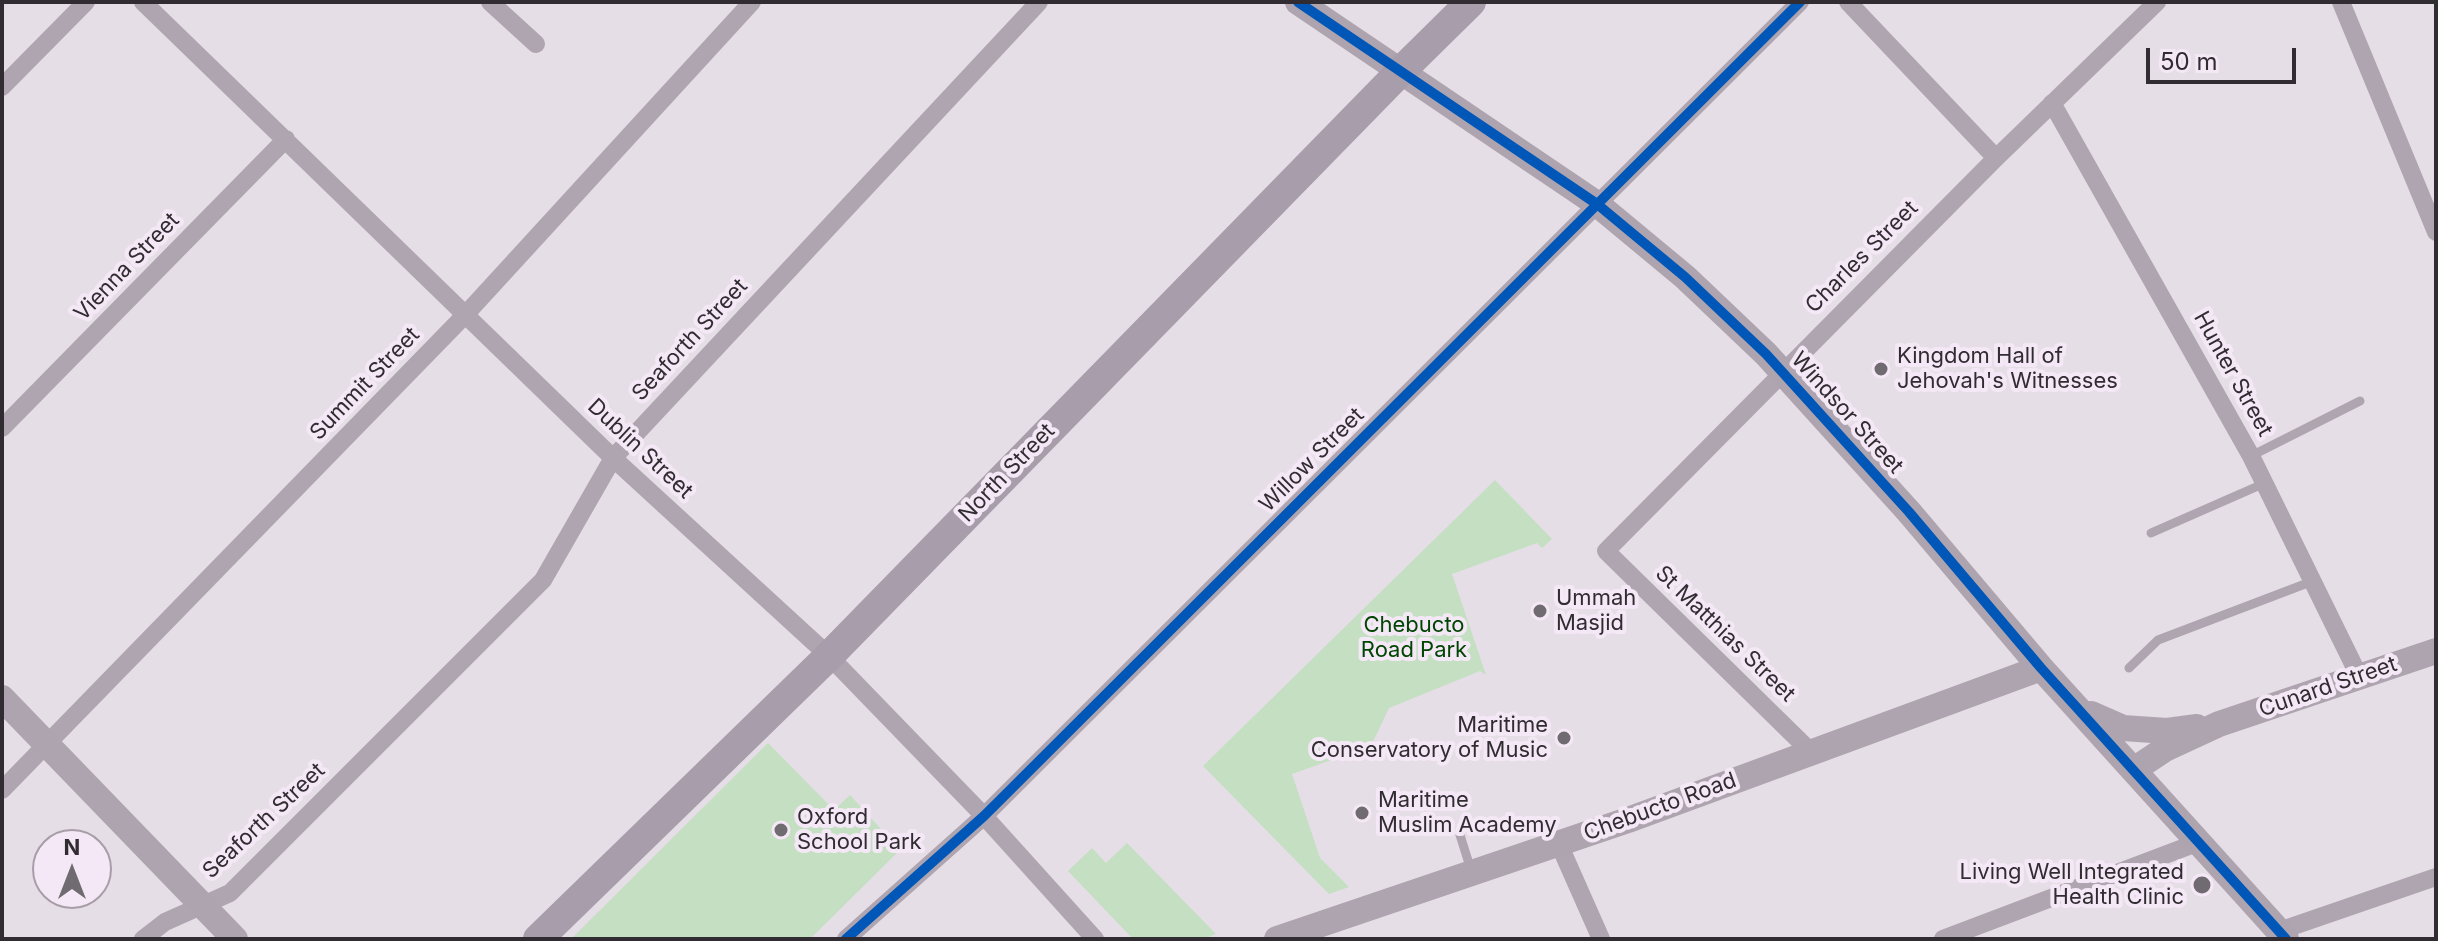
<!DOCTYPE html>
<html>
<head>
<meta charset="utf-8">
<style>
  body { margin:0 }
  #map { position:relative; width:2438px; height:941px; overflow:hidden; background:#e5dee6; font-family:Inter,sans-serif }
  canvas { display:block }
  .frame { position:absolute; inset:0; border:4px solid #312c32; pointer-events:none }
  .north { position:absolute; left:32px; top:829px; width:80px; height:80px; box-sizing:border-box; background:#f5e8f6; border:2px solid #a79da8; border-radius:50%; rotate:0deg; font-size:22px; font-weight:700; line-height:32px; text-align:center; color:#312c32 }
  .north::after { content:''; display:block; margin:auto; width:28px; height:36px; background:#706a71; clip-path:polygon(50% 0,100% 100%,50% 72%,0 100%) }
  .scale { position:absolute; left:2146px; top:48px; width:150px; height:36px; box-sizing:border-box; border:4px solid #312c32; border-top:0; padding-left:10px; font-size:24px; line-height:28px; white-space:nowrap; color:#312c32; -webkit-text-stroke:6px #f5e8f6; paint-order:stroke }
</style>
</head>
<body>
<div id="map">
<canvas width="2438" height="941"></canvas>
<div class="frame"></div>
<div class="north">N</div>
<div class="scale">50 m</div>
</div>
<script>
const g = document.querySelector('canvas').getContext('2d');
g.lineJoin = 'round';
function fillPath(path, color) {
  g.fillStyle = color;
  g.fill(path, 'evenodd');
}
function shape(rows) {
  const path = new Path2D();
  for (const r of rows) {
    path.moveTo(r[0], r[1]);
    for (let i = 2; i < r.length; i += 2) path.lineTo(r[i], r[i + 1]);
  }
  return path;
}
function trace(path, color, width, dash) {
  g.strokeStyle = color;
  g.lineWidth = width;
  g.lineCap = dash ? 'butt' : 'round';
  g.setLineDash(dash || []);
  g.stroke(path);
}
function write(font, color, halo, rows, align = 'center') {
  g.font = font + ' Inter,sans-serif';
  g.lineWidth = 8;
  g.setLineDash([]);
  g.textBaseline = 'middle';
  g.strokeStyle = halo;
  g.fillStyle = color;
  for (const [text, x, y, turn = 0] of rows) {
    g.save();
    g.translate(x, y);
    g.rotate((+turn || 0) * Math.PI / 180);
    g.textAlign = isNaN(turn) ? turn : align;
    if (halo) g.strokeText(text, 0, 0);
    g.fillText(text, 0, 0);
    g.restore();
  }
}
fillPath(shape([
  [1495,480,1552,539,1542,548,1537,543,1452,574,1486,675,1480,671,1389,708,1371,746,1292,774,1320,858,1349,887,1329,894,1203,766],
  [768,743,834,810,850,795,900,850,810,939,571,939],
  [1127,843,1216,934,1203,939,1133,939,1068,871,1092,848,1106,863]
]), '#c4dfc2');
trace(shape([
  [2251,456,2360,401],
  [2151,533,2265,483],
  [2129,668,2158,640,2313,581],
  [1460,835,1471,870]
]), '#afa5b0', 9);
trace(shape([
  [143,2,613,458,829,656,984,816,1095,939],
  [490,2,536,44],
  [1848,2,1996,158],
  [2341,2,2436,232],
  [2,87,86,2],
  [2052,103,2251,456,2359,676],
  [2,428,286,139],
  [1810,751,1606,551,1996,158,2157,2],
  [2,790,466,314,752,2],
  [1559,844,1601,939],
  [2279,931,2436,877],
  [143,939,165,922,230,893,543,580,613,458,1039,2],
  [846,939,984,816,1800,2],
  [1943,939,2199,842]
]), '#afa5b0', 18);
trace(shape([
  [1298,2,1597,204,1685,277,1766,354,1909,512,2041,668,2286,939],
  [2,698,235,939],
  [2091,714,2123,728,2167,731,2197,727],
  [2135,769,2165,749,2219,724,2436,651],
  [1277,939,1628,820,2041,668]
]), '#aea4af', 26);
trace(shape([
  [538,939,829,656,1401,71,1471,2]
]), '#a89daa', 30);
trace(shape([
  [1298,2,1597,204,1685,277,1766,354,1909,512,2041,668,2286,939],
  [846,939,984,816,1800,2]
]), '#0057b8', 10);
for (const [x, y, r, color] of [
  [1881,369,8,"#706a71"],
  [1540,611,8,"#706a71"],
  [1564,738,8,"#706a71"],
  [1362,813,8,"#706a71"],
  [781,830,8,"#706a71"],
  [2202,885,10,"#706a71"]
]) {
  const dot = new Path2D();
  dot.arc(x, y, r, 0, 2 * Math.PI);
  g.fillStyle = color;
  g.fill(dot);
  trace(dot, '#f5e8f6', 3);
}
write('22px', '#312c32', '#f5e8f6', [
  ["Charles Street",1862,257,-45],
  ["Vienna Street",127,267,-46],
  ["Seaforth Street",690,340,-47],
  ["Hunter Street",2233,374,61],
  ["Summit Street",365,384,-46],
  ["Windsor Street",1847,413,48],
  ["Dublin Street",640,449,43],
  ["Willow Street",1312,460,-45],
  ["North Street",1007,473,-46],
  ["St Matthias Street",1725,634,44],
  ["Cunard Street",2328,687,-19],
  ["Chebucto Road",1660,807,-20],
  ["Seaforth Street",264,821,-43]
]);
write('22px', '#312c32', '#f5e8f6', [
  ["Kingdom Hall of",1897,356],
  ["Jehovah's Witnesses",1897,381],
  ["Ummah",1556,598],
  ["Masjid",1556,623],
  ["Maritime",1548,725,"right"],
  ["Conservatory of Music",1548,750,"right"],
  ["Maritime",1378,800],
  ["Muslim Academy",1378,825],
  ["Oxford",797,817],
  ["School Park",797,842],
  ["Living Well Integrated",2184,872,"right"],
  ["Health Clinic",2184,897,"right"]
], 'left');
write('22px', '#004502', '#f5e8f6', [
  ["Chebucto",1414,625],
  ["Road Park",1414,650]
]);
</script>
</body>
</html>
